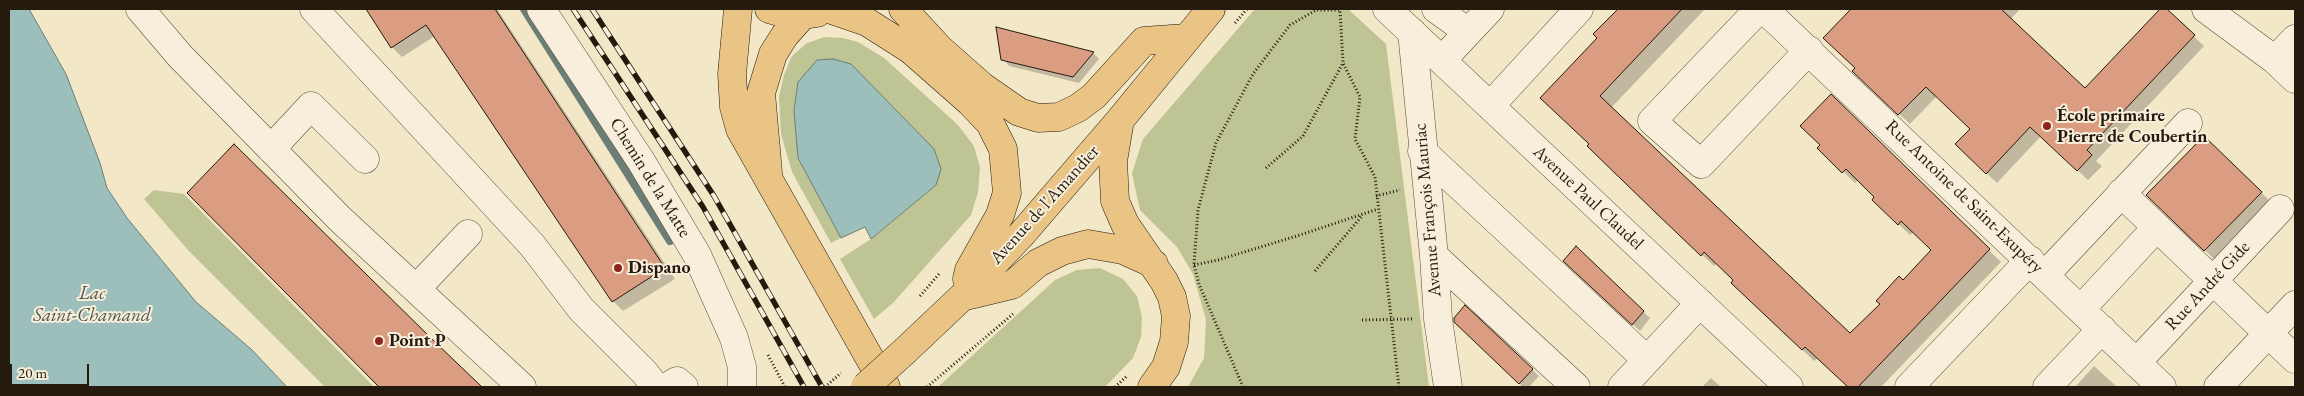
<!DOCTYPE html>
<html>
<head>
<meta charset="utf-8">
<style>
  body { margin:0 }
  #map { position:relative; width:2304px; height:396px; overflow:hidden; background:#f2e7c7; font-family:"EB Garamond",serif }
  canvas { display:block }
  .frame { position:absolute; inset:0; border:10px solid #241a0d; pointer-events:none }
  .scale { position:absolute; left:10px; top:364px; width:79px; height:22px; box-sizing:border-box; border:2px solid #241a0d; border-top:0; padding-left:6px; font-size:15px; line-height:18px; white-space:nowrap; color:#241a0d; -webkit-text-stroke:4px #f7efdb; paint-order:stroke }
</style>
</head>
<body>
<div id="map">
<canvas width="2304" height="396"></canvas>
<div class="frame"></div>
<div class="scale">20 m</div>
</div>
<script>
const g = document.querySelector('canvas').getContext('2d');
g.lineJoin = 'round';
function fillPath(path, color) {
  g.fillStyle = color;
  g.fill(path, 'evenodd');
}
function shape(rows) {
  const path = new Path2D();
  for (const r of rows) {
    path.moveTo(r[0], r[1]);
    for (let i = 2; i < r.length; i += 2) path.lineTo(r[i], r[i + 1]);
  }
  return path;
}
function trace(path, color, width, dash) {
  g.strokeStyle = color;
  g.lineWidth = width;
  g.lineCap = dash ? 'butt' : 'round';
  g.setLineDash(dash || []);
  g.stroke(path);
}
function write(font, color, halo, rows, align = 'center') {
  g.font = font + ' "EB Garamond",serif';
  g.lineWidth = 4;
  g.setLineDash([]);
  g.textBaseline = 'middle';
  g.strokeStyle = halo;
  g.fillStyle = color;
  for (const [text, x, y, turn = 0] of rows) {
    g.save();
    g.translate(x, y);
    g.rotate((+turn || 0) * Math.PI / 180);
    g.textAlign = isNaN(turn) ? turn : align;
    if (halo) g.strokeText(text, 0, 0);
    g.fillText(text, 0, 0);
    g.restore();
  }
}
fillPath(shape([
  [1255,9,1348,9,1386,44,1429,387,1188,387,1204,358,1206,320,1193,274,1177,247,1140,210,1132,173,1143,139],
  [825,37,843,38,858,42,884,58,958,125,974,146,980,168,978,192,971,215,893,303,874,319,840,259,871,239,936,185,798,82,794,110,798,158,841,238,831,243,792,172,781,134,779,97,784,75,792,56,807,43],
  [154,190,184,194,374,387,325,387,188,250,144,199],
  [1100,268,1123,279,1137,296,1142,317,1141,337,1133,358,1105,387,938,387,1055,280,1077,270]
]), '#bec493');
const water = shape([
  [9,9,29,9,66,74,100,163,107,188,127,218,196,302,251,349,287,387,9,387,9,9],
  [833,59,851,64,934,149,941,169,936,185,871,239,865,227,841,238,798,158,794,110,798,82,817,60,833,59]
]);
fillPath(water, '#9cbfbb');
trace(water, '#6c7d75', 1);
fillPath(shape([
  [367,9,497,9,675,279,623,311,613,301,435,36,402,57,392,47],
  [1626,9,1705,9,1611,108,1850,335,1932,250,1913,232,1910,235,1885,211,1876,197,1858,180,1855,183,1819,148,1822,145,1831,96,2001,262,1881,387,1849,387,1818,358,1814,361,1744,294,1735,280,1717,263,1714,266,1600,158,1590,144,1554,109],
  [1853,9,2020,9,2011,19,2085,90,2162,9,2165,9,2204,46,2096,161,2102,166,2088,180,2041,136,1997,183,1967,155,1972,129,1937,96,1910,124,1864,81,1856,68,1825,38],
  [998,29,1093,53,1099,59,1079,83,1009,66,1003,59],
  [2204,138,2270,201,2214,259,2148,195],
  [234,146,481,387,381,387,188,193],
  [1576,248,1650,318,1640,331,1571,267],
  [1465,307,1539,376,1529,387,1523,387,1455,321],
  [2094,366,2117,387,2075,387],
  [1711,378,1721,387,1702,387]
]), '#0003');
trace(shape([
  [524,9,670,241]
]), '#6c7d75', 8);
const building = shape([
  [366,9,495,9,665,268,612,302,426,25,391,48,366,9],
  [1618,9,1682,9,1600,96,1850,333,1880,304,1876,301,1899,276,1903,280,1931,250,1901,221,1898,225,1872,200,1874,197,1846,169,1842,173,1817,148,1820,145,1800,126,1831,94,1990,249,1858,387,1848,387,1805,347,1802,350,1731,283,1733,280,1704,252,1701,256,1656,213,1587,146,1589,144,1540,98,1597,38,1593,34,1618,9],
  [1851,9,2001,9,2085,88,2160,9,2167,9,2195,35,2087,150,2092,155,2077,171,2030,127,1986,174,1955,144,1970,129,1926,87,1898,115,1852,71,1855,68,1823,38,1851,9],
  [996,27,1094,52,1073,77,1001,60,996,27],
  [2204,136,2262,192,2204,251,2146,195,2204,136],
  [234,144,434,341,482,387,379,387,187,193,234,144],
  [1576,246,1644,311,1632,325,1563,261,1576,246],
  [1465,305,1533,369,1519,384,1454,322,1454,318,1465,305]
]);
fillPath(building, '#da9d82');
trace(building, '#241a0d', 1);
const minor = shape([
  [140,9,180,56,340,219,522,387],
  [314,9,532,245,581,309,644,372,656,387],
  [541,9,641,161,697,255,734,338,742,367,742,387],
  [1387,9,1789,387],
  [1436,9,1468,32],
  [1759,9,1652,121,1701,164,1809,50],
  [1764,9,2162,387],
  [2206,9,2275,60,2295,79],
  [1412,32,1434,256,1438,319,1448,387],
  [1442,60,1490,9],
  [2275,60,2295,39],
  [1490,106,1579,9],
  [271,149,311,106,365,159],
  [1422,151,1647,360],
  [2121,193,2295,359],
  [1434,256,1576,387],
  [2045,275,2188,123],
  [416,289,468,234],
  [2081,309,2157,227],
  [2136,363,2280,209],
  [667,387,677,381,684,387],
  [1622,387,1700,303],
  [1909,387,2030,260],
  [2047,387,2102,329],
  [2218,387,2295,305]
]);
const major = shape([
  [738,9,732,74,734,107,740,129,886,387],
  [769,9,783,13,803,15,817,13],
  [829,9,867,22,911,50,970,102,990,123,1003,149,1007,193,1000,215,969,270,967,279],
  [903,9,940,49,983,87,1019,112,1038,118,1059,117,1078,108,1094,96,1144,41,1186,38],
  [1120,120,1113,161,1115,201,1125,224,1164,281,1172,297,1176,316,1174,342,1166,367,1152,387],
  [768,173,761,93,773,54,785,35,803,15],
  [962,297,1012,285,1038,263,1062,251,1088,244,1123,250,1154,264],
  [906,350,962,297,1021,235,1120,120,1211,9]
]);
trace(minor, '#584d3c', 29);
trace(major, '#241a0d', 29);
trace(shape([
  [1235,23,1247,9],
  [1266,168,1303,136,1343,63],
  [1376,196,1400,190],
  [1194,265,1218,260,1300,235,1378,209],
  [1315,271,1362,216],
  [920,296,939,274],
  [1362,320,1412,319],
  [768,355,785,387],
  [927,387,1013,314],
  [1115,387,1127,376],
  [1243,387,1199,284,1194,265,1198,210,1216,143,1253,74,1290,25,1316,10,1340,10,1343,63,1360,97,1355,139,1375,177,1399,387]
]), '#241a0d', 3, [1, 2.5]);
trace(minor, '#f7efdb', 28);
trace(major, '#e9c484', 28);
const rail = shape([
  [573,9,703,207,804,387],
  [592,9,714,196,822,387]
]);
trace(rail, '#241a0d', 5.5);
trace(rail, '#f7efdb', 4, [11]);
const majorBridge = shape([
  [865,387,906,350]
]);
trace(majorBridge, '#241a0d', 29, []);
trace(shape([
  [825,387,841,373]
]), '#241a0d', 3, [1, 2.5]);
trace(majorBridge, '#e9c484', 28);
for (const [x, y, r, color] of [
  [2047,126,5,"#8f2418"],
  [618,268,5,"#8f2418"],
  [379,341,5,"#8f2418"]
]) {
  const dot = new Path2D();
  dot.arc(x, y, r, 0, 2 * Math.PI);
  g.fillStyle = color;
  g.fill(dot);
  trace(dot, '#f7efdb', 2);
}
write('bold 18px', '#241a0d', '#f7efdb', [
  ["École primaire",2057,116],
  ["Pierre de Coubertin",2057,137],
  ["Dispano",628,268],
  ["Point P",389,341]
], 'left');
write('18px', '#241a0d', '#f7efdb', [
  ["Chemin de la Matte",650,178,58],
  ["Rue Antoine de Saint-Exupéry",1964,197,44],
  ["Avenue Paul Claudel",1588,198,43],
  ["Avenue de l'Amandier",1045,205,-48],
  ["Avenue François Mauriac",1428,210,-95],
  ["Rue André Gide",2208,286,-47]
]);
write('italic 19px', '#4e544a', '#f7efdb', [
  ["Lac",92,294],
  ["Saint-Chamand",92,316]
]);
</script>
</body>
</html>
